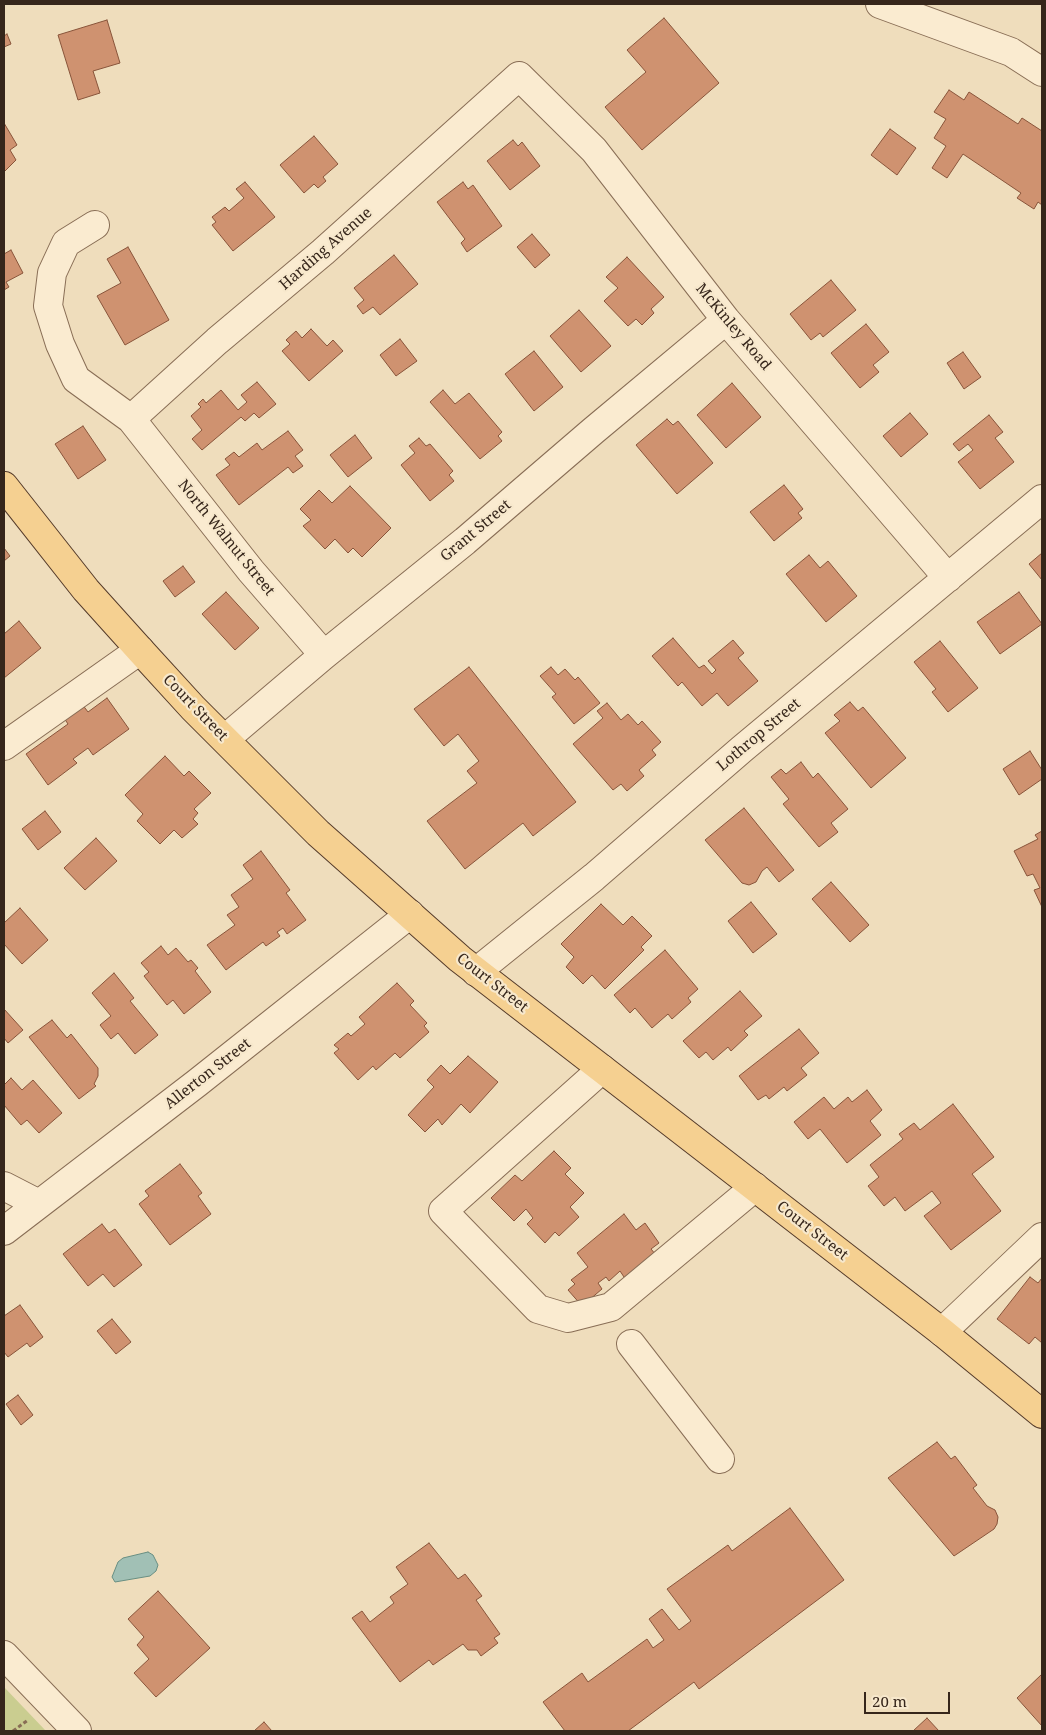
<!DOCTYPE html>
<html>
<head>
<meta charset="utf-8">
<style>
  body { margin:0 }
  #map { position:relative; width:1046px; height:1735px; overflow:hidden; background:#efddbc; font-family:"Noto Serif",serif }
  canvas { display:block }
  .frame { position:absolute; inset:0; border:5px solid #36261b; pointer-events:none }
  .scale { position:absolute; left:864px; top:1692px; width:86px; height:22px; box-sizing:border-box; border:2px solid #36261b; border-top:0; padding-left:6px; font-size:15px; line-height:18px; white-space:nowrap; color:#36261b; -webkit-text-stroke:4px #f7e8cc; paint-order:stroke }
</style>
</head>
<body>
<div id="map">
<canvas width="1046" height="1735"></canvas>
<div class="frame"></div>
<div class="scale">20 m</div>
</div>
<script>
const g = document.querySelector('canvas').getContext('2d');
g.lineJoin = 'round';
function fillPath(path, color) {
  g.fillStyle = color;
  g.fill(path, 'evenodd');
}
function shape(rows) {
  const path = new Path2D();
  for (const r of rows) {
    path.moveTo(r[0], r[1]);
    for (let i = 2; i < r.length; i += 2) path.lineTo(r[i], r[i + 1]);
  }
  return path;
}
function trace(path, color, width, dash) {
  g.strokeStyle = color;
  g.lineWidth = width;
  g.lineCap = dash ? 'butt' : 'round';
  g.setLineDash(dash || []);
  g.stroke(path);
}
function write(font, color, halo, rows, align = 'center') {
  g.font = font + ' "Noto Serif",serif';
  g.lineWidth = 4.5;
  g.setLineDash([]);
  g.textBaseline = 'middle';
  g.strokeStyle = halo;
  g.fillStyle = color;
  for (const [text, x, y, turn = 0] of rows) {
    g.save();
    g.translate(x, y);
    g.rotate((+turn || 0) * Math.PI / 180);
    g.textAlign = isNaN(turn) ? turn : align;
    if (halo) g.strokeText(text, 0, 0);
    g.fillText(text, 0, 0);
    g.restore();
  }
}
fillPath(shape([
  [4,1687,46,1731,4,1731]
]), '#cacd90');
const water = shape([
  [148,1552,153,1555,158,1565,156,1571,150,1576,115,1582,112,1577,118,1562,123,1558,148,1552]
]);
fillPath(water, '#a1c0b5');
trace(water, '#688e82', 1);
const building = shape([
  [664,18,719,83,642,150,605,107,646,72,627,50,664,18],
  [107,20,120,63,93,71,100,93,78,100,58,35,107,20],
  [7,34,11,44,4,47,4,36,7,34],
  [949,90,964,100,969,92,1018,124,1022,118,1042,131,1042,205,1038,202,1034,209,1017,198,1021,193,963,154,947,178,932,168,946,146,934,138,946,119,934,112,949,90],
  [4,123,17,145,10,150,16,160,4,172,4,123],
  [890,129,916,148,897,175,871,155,890,129],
  [314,136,338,164,323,177,326,181,318,188,314,184,304,193,280,165,314,136],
  [513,140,518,146,522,142,540,166,510,190,487,161,513,140],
  [245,182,275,217,233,251,212,225,216,222,212,217,225,207,229,211,244,198,236,189,245,182],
  [463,182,468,189,473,185,502,226,467,252,461,243,465,239,437,202,463,182],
  [532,234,550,255,535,268,517,247,532,234],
  [128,247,169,320,125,345,97,296,121,283,107,259,128,247],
  [11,250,23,273,6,282,9,287,4,290,4,254,11,250],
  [394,255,418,284,380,315,373,307,363,314,357,306,364,300,354,288,394,255],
  [627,257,664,297,651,309,654,313,642,325,636,319,628,326,604,301,618,288,606,277,627,257],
  [831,280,856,310,823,337,820,333,811,340,790,314,831,280],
  [579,310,611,346,581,372,550,336,579,310],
  [866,324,889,352,873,365,879,372,860,388,831,353,866,324],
  [311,329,327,346,333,340,343,351,309,381,282,351,290,344,286,340,296,331,302,338,311,329],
  [400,339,417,361,396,376,380,355,400,339],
  [534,351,563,387,534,411,505,374,534,351],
  [963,352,981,377,964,389,947,363,963,352],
  [257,382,276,404,259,418,254,413,245,421,241,417,202,450,192,439,202,430,191,416,201,407,198,404,203,399,206,403,221,390,238,410,247,402,241,395,257,382],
  [732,383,761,417,726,448,697,415,732,383],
  [443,390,455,404,469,393,502,432,498,436,502,441,480,459,430,402,443,390],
  [910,413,928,434,901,457,883,436,910,413],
  [989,415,1003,432,995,438,1014,462,980,489,958,462,973,450,968,444,959,451,953,444,989,415],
  [667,419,673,425,678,421,713,463,677,494,636,445,667,419],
  [83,426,106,460,78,479,55,444,83,426],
  [288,431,303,450,295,456,303,466,293,473,288,467,239,505,216,475,230,465,225,459,234,452,239,457,257,443,262,450,288,431],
  [355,435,372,458,348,477,330,455,355,435],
  [419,438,426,446,430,444,453,471,449,475,454,481,430,501,401,465,415,453,409,446,419,438],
  [784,485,803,509,798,513,802,518,774,541,750,512,784,485],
  [350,486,391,528,362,557,353,548,348,553,335,539,325,549,303,526,311,520,300,509,319,490,332,503,350,486],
  [4,548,10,556,4,561,4,548],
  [1042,553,1042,580,1029,564,1042,553],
  [809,555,820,568,828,561,857,596,826,622,786,574,809,555],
  [183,566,195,582,175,597,163,581,183,566],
  [226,592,259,628,235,650,202,614,226,592],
  [1019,592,1042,624,1000,654,977,622,1019,592],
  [19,621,41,648,4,678,4,634,19,621],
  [673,638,699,668,704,665,712,674,716,670,708,661,733,640,744,653,738,658,758,681,728,706,717,693,702,706,682,682,678,686,652,656,673,638],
  [940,641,978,688,948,712,932,692,936,689,914,662,940,641],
  [469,667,576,802,533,836,523,823,465,869,427,821,477,783,467,771,479,761,458,734,444,746,414,709,469,667],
  [551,667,558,675,565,669,575,680,578,677,600,703,574,724,552,697,556,694,540,676,551,667],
  [107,698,129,729,93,755,88,748,73,759,77,763,48,785,26,754,68,724,64,718,82,704,88,712,107,698],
  [850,702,858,711,863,707,906,758,871,788,825,733,840,721,834,715,850,702],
  [607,703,621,720,628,714,638,725,642,721,661,742,652,750,656,755,639,770,644,776,627,791,621,784,613,790,573,744,603,718,597,711,607,703],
  [1030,751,1042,770,1042,779,1019,795,1003,769,1030,751],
  [165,756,184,776,189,771,211,793,194,809,198,813,193,819,198,824,182,838,174,830,160,844,137,821,143,814,125,795,165,756],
  [801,762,813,778,818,773,848,809,831,823,838,832,819,847,783,804,789,799,771,777,781,769,786,774,801,762],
  [744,808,794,870,779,882,767,867,762,871,756,882,749,885,742,883,705,840,744,808],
  [45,811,61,832,38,850,22,829,45,811],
  [1042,831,1042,907,1034,890,1040,888,1033,874,1027,876,1014,851,1038,839,1035,835,1042,831],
  [96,838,117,861,85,890,64,868,96,838],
  [261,851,290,890,286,893,306,920,287,934,283,928,277,932,280,936,266,946,263,942,226,970,207,945,235,925,227,915,239,907,231,895,253,879,243,865,261,851],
  [831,882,869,925,850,942,812,899,831,882],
  [751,902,777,934,753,953,728,921,751,902],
  [601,904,623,925,632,916,652,936,641,947,644,950,605,989,592,975,583,984,566,967,574,957,561,944,601,904],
  [20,908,48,940,22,964,4,944,4,923,20,908],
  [161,946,168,955,176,948,188,962,191,960,198,968,195,971,211,992,184,1014,173,1000,167,1005,144,976,149,972,141,963,161,946],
  [665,950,698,989,688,998,691,1002,672,1019,668,1014,652,1028,635,1008,630,1013,614,995,665,950],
  [114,973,134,998,130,1001,158,1035,135,1054,118,1033,111,1039,100,1025,111,1016,92,993,114,973],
  [397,983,414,1001,410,1005,427,1023,424,1026,429,1032,400,1058,395,1053,376,1070,373,1066,358,1080,334,1053,339,1049,334,1045,348,1033,351,1036,365,1024,359,1017,397,983],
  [740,991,762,1016,744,1031,748,1035,731,1051,728,1047,713,1060,706,1052,699,1058,683,1041,740,991],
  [4,1009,23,1030,8,1043,4,1038,4,1009],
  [52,1020,67,1038,71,1034,98,1068,98,1076,94,1084,96,1086,79,1099,29,1037,52,1020],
  [799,1029,819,1053,801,1068,807,1075,787,1091,784,1087,769,1099,766,1095,758,1100,739,1076,799,1029],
  [468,1056,498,1082,470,1113,461,1104,442,1125,438,1119,425,1132,408,1115,434,1087,427,1080,441,1065,450,1074,468,1056],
  [11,1078,22,1090,33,1080,62,1113,39,1133,27,1120,21,1125,4,1105,4,1085,11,1078],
  [867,1090,882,1110,870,1121,881,1135,847,1163,820,1129,808,1139,794,1122,824,1097,834,1109,848,1097,852,1102,867,1090],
  [953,1104,994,1157,972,1174,1001,1211,951,1250,924,1216,941,1203,932,1191,905,1211,895,1197,884,1206,868,1186,879,1177,870,1165,903,1139,899,1134,914,1123,920,1130,953,1104],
  [554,1151,571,1168,565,1174,584,1193,570,1207,579,1217,559,1236,555,1232,545,1243,527,1224,533,1218,526,1209,514,1221,491,1198,515,1175,522,1181,554,1151],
  [180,1164,202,1193,198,1196,211,1214,170,1245,139,1204,149,1196,145,1191,180,1164],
  [624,1214,636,1230,645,1223,659,1243,651,1249,656,1255,626,1280,620,1271,609,1281,606,1277,598,1283,602,1289,582,1306,568,1290,575,1284,571,1280,588,1267,577,1253,624,1214],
  [102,1224,109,1233,115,1229,142,1265,114,1287,103,1274,88,1286,63,1254,102,1224],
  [1030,1277,1038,1283,1042,1278,1042,1343,1035,1337,1029,1344,997,1319,1030,1277],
  [20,1305,43,1337,30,1347,27,1343,8,1357,4,1352,4,1316,20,1305],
  [112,1319,131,1342,116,1354,97,1331,112,1319],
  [18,1395,33,1415,21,1425,6,1404,18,1395],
  [937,1442,951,1459,955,1456,977,1485,973,1488,987,1506,995,1510,998,1517,997,1524,994,1529,954,1556,888,1478,937,1442],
  [790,1508,844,1580,699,1689,694,1682,628,1731,565,1731,543,1702,582,1673,588,1682,647,1639,653,1648,664,1640,649,1619,662,1609,679,1630,691,1621,667,1589,728,1545,732,1551,790,1508],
  [429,1543,458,1579,465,1574,482,1596,476,1600,500,1634,494,1638,498,1643,481,1656,477,1650,468,1650,463,1644,433,1665,429,1660,400,1682,352,1618,362,1611,370,1622,394,1603,390,1597,408,1584,396,1567,429,1543],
  [158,1591,210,1648,156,1697,134,1673,149,1659,137,1645,144,1637,128,1619,158,1591],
  [1042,1674,1042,1726,1017,1698,1042,1674],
  [927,1718,939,1731,913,1731,927,1718],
  [264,1722,272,1731,254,1731,264,1722]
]);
fillPath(building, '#cf9270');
trace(building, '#88543a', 1);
const minor = shape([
  [880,4,1011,52,1042,72],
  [95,225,66,243,52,273,48,306,60,344,76,379,131,419,251,571,324,655],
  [131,419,217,341,323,252,519,76,594,150,726,320,948,578],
  [225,739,324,655,465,541,593,431,726,320],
  [4,746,140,650],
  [476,972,594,877,742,749,1042,499],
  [602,1069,443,1211,538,1309,568,1318,611,1307,755,1187],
  [4,1186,39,1204],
  [4,1231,197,1083,410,914],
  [942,1332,1042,1237],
  [631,1344,720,1459],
  [4,1655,77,1731]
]);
const major = shape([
  [4,486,86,590,140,650,193,708,318,833,460,959,942,1332,1042,1414]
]);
trace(minor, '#886d55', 30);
trace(major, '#553b2a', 30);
trace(shape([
  [13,1731,28,1720]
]), '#886d55', 3, [4, 2.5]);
trace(minor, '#faebd0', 28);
trace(major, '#f5d091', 28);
write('15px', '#36261b', '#f7e8cc', [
  ["Harding Avenue",326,249,-41],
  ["McKinley Road",733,327,50],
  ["Grant Street",476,531,-40],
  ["North Walnut Street",226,538,51],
  ["Court Street",195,708,46],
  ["Lothrop Street",759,735,-40],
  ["Court Street",492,983,38],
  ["Allerton Street",208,1074,-38],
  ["Court Street",812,1231,38]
]);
</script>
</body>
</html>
